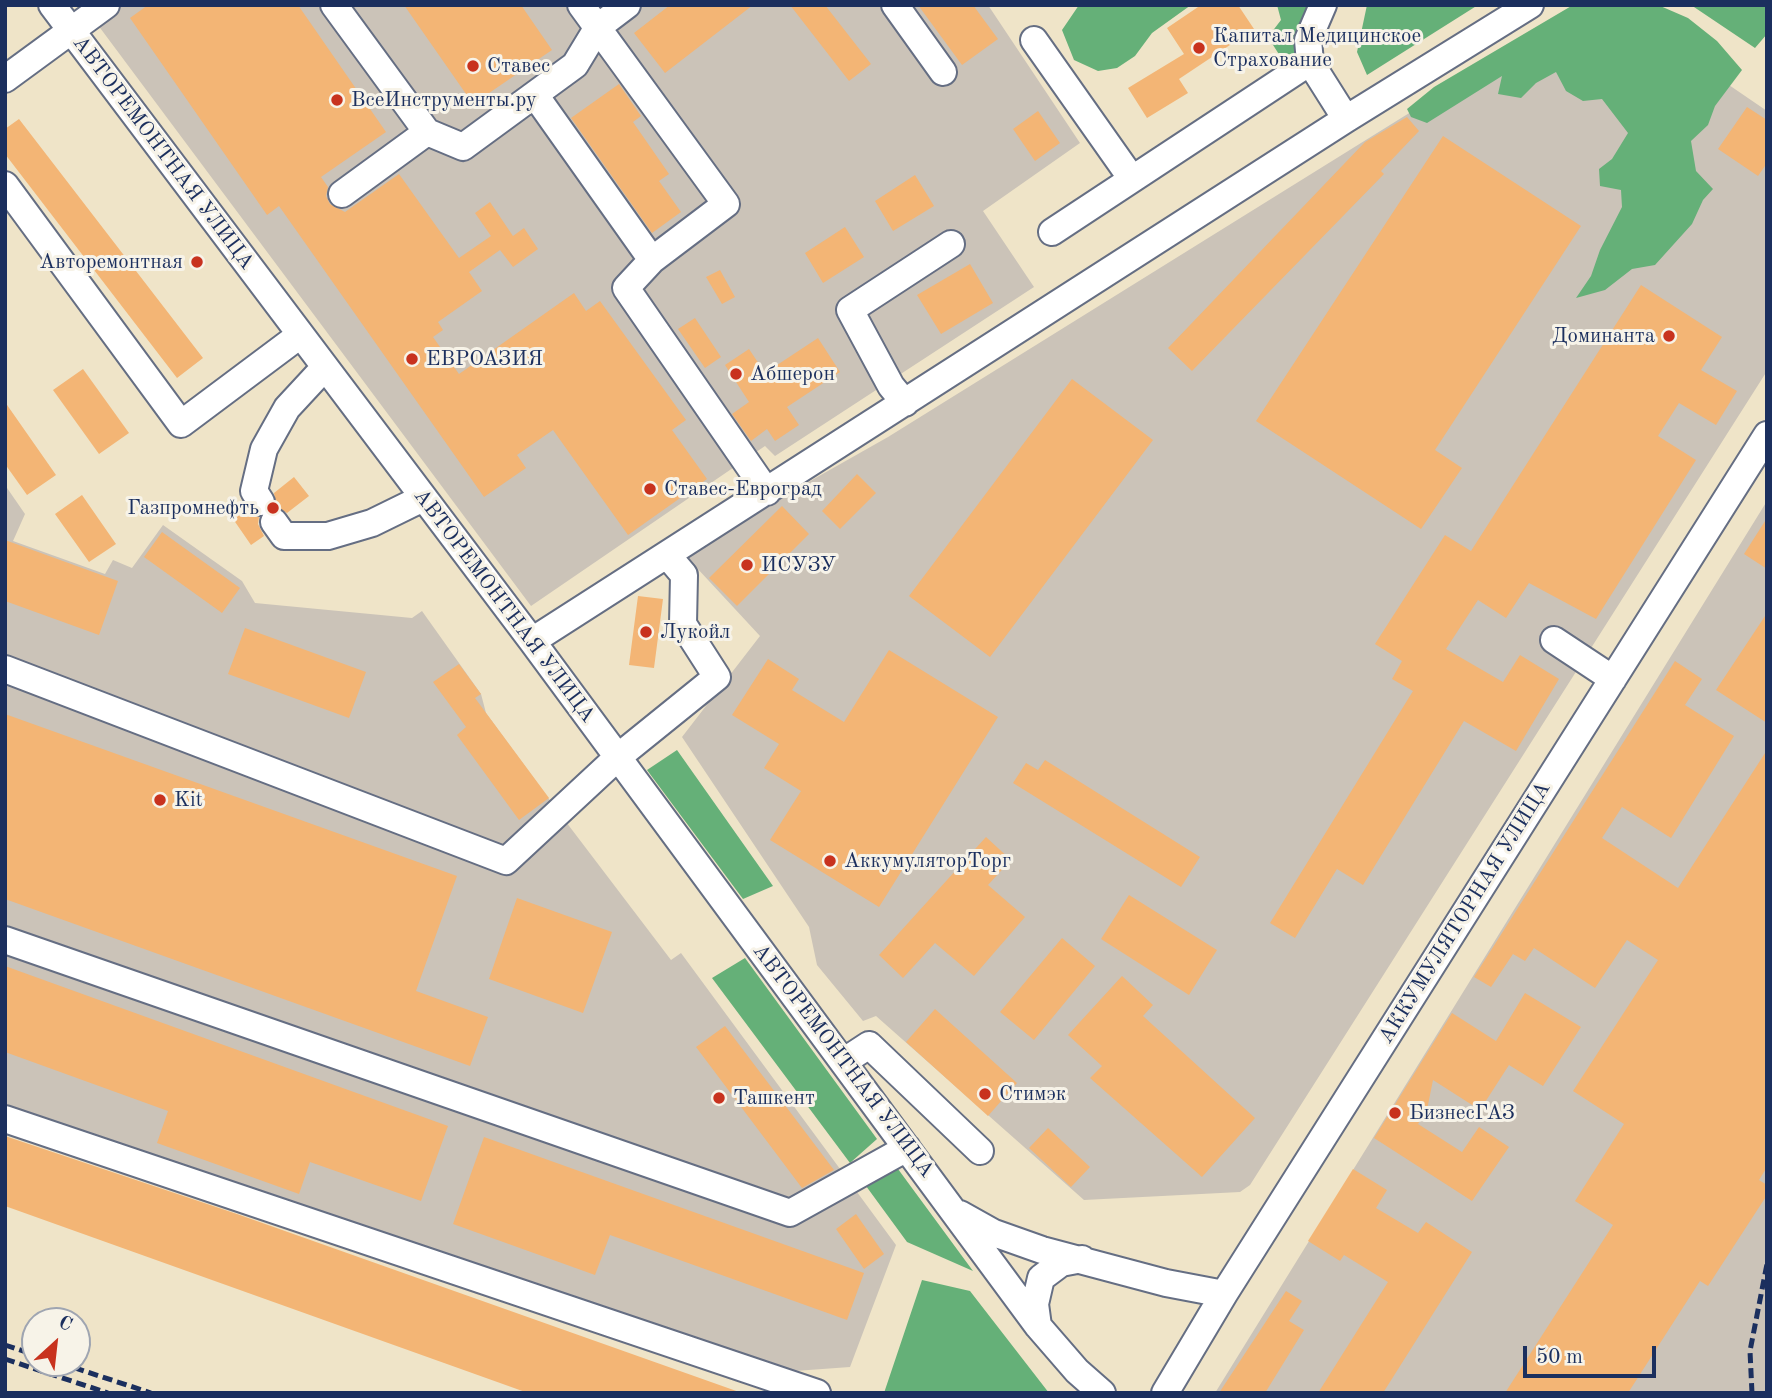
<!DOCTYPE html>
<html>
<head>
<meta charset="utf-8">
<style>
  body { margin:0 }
  #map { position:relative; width:1772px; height:1398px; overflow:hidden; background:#efe4c8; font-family:"Old Standard TT",serif }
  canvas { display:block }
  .frame { position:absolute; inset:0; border:7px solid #1b2f5e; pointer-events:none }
  .north { position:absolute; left:21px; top:1307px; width:70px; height:70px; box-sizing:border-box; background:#f7f3e8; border:2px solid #9fa5b1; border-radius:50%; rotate:27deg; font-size:19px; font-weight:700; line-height:28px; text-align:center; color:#1b2f5e }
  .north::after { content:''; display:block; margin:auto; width:24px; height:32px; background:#c8321e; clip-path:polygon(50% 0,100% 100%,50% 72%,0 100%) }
  .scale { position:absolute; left:1523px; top:1346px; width:133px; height:32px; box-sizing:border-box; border:4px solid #1b2f5e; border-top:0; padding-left:9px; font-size:21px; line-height:24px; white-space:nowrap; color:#1b2f5e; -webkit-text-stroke:5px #f7f3e8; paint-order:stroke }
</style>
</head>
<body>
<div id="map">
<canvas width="1772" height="1398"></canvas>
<div class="frame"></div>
<div class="north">С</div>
<div class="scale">50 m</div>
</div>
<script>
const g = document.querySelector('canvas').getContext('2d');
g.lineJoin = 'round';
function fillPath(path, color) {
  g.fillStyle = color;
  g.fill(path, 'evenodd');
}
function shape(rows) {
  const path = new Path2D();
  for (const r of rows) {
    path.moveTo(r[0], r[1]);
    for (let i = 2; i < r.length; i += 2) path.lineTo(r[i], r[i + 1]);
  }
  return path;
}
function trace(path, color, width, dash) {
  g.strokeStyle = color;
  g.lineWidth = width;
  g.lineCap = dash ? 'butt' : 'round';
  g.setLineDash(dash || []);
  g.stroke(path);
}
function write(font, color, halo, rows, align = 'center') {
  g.font = font + ' "Old Standard TT",serif';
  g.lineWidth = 6;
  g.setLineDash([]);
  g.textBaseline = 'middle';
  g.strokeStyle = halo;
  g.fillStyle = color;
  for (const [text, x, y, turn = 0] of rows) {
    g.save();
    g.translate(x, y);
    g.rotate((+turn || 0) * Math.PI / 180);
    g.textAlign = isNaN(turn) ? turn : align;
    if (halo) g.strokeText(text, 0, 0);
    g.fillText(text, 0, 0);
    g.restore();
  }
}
fillPath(shape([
  [83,5,988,5,1080,143,983,211,1034,287,775,456,765,446,531,606],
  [1583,5,1612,5,1767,111,1767,371,1250,1185,1240,1192,1084,1200,876,1016,863,1021,817,965,809,927,682,737,760,636,683,553,888,437],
  [5,485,25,514,13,541,105,574,113,560,132,568,163,525,242,581,255,603,412,618,422,611,481,694,486,713,560,814,671,960,681,953,896,1245,850,1367,781,1372,5,1112],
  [1767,501,1767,1393,1215,1393]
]), '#cbc3b8');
fillPath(shape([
  [1079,5,1191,5,1152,33,1135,56,1117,68,1098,71,1074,60,1062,30],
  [1277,5,1318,5,1297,53,1280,56,1268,37,1281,20],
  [1367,5,1478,5,1367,75,1357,52],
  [1573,5,1658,5,1688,18,1717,41,1742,70,1715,106,1708,125,1691,141,1696,171,1713,189,1703,200,1692,224,1655,265,1632,269,1605,290,1576,298,1591,276,1600,250,1622,207,1621,190,1600,186,1599,169,1612,159,1628,133,1602,99,1583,101,1566,91,1556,72,1536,83,1521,98,1498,94,1502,76,1427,123,1411,117,1407,109,1434,87],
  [1691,5,1767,5,1767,34,1755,48],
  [677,750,773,886,743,899,647,770],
  [745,958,877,1139,850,1163,712,978],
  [898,1169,973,1271,907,1242,866,1186],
  [922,1280,970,1291,1049,1393,884,1393]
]), '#65b078');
fillPath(shape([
  [148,5,298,5,386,132,321,177,328,187,326,196,330,204,345,212,399,174,459,258,491,236,475,213,490,202,513,236,524,228,538,249,513,267,500,250,469,272,482,291,438,322,443,330,433,337,459,374,574,293,586,311,600,301,686,420,672,430,707,479,628,535,553,430,517,455,526,468,484,497,279,206,267,215,130,18],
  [404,5,521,5,552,50,473,104],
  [670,5,753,5,665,73,634,33],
  [790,5,825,5,871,64,849,81],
  [918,5,973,5,998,39,962,65],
  [1201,5,1238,5,1254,29,1179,79,1188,93,1147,118,1128,88,1184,54,1167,28],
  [619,84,641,116,633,122,669,174,659,181,681,212,652,233,571,118],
  [1747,107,1767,120,1767,163,1758,176,1718,149],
  [1038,111,1060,143,1035,161,1013,129],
  [1407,117,1419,131,1381,171,1384,174,1192,371,1168,348,1365,142],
  [19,119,203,358,177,378,5,154,5,129],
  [1443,136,1581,226,1435,450,1462,468,1421,529,1256,421],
  [915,175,934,206,893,231,875,201],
  [845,227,864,257,823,283,805,253],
  [970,264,993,303,941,334,917,295],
  [720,270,735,297,722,304,706,277],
  [1641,285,1722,337,1701,370,1737,391,1716,425,1679,403,1658,436,1696,460,1596,619,1529,583,1506,618,1478,600,1446,649,1503,682,1520,655,1559,679,1516,751,1464,721,1363,885,1337,869,1295,938,1270,923,1413,691,1392,679,1402,661,1375,644,1445,535,1471,551],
  [695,318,721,357,705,368,678,329],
  [818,338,840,372,787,407,799,425,775,441,767,429,751,441,732,414,749,402,725,365,749,349,765,373],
  [83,369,129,433,99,454,53,390],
  [1072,379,1153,440,990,657,909,596],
  [5,402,56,475,27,495,5,464],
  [857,474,876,493,840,529,822,511],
  [294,477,309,496,287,513,276,507,274,493],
  [82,495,116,544,89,562,55,514],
  [245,506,259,517,258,524,264,536,251,545,231,516],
  [782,506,809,534,737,606,709,578],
  [1767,518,1767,569,1744,554],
  [162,532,240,588,222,613,144,557],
  [5,540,118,581,99,635,5,601],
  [638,596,663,599,654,668,629,665],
  [1767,613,1767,723,1716,690],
  [245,628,366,672,349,718,228,674],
  [889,650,998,717,879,907,770,840,801,791,764,768,779,744,732,715,768,659,799,679,792,690,844,722],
  [1675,661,1702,679,1685,705,1734,736,1671,838,1622,807,1602,838,1678,888,1767,750,1767,1167,1759,1180,1767,1185,1767,1195,1708,1286,1700,1281,1628,1393,1505,1393,1613,1225,1575,1201,1624,1124,1573,1091,1658,960,1627,940,1595,988,1534,948,1525,961,1513,954,1491,987,1474,977],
  [459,664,481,694,475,698,549,798,519,820,457,735,466,727,433,682],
  [5,714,457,876,416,991,488,1017,470,1066,5,899],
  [1045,760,1200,857,1181,887,1013,783,1026,763,1038,770],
  [986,837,1011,860,988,885,1025,917,974,976,935,943,903,978,879,955],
  [1129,895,1217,950,1189,995,1101,939],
  [517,898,612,932,583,1013,489,979],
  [1062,938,1095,966,1034,1040,1000,1012],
  [5,966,448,1126,421,1201,310,1162,299,1194,157,1143,168,1111,5,1052],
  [1122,976,1153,1005,1143,1016,1255,1118,1202,1177,1090,1078,1102,1066,1068,1035],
  [1525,993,1581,1027,1543,1086,1509,1065,1480,1110,1433,1080,1427,1110,1418,1124,1462,1152,1479,1127,1509,1147,1472,1201,1374,1138,1452,1013,1496,1041],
  [935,1009,1017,1083,988,1116,906,1042],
  [725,1026,834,1170,802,1188,696,1047],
  [1048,1128,1090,1167,1071,1187,1029,1148],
  [5,1136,237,1214,742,1393,528,1393,5,1206],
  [484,1137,864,1273,847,1320,610,1235,595,1275,453,1224],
  [1353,1169,1387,1190,1376,1208,1418,1233,1426,1222,1472,1252,1383,1393,1318,1393,1388,1282,1344,1255,1340,1261,1308,1241],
  [856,1214,884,1254,864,1269,836,1229],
  [1286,1291,1302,1301,1289,1321,1304,1330,1265,1393,1219,1393]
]), '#f3b575');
const minor = shape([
  [52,5,532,641,1038,1326,1077,1371,1102,1393],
  [334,5,427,132],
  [581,5,726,204,652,260,626,288,767,492],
  [895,5,943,72],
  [1323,5,1308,40,1310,62,1346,119],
  [1034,40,1132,179],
  [5,79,106,5],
  [535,95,652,260],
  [5,185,181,424,300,335],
  [342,194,427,132,463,147,575,65,598,27,627,5],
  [1052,232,1310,62],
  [905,403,891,386,850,310,951,244],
  [261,502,254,491,264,449,287,408,325,367],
  [274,522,284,536,328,536,372,523,423,498],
  [1554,640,1613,679],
  [532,641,1346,119,1530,5],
  [5,669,506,861,618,757,717,677,683,624,684,575,667,555],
  [5,940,790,1213,907,1148],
  [843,1062,869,1045,980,1151],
  [5,1119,817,1393],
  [960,1214,994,1233,1042,1250,1166,1283,1224,1294],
  [1038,1326,1035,1304,1041,1278,1061,1263,1082,1259],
  [1165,1393,1224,1294,1767,435]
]);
trace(minor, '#656e83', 30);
trace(minor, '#fff', 26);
trace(shape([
  [5,1345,35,1355],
  [5,1359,108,1393],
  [60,1363,151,1393],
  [1752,1393,1750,1351,1767,1264]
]), '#1b2f5e', 5, [10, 5]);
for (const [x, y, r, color] of [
  [1199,48,7,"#c8321e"],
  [473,66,7,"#c8321e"],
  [337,100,7,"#c8321e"],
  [197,262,7,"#c8321e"],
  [1669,336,7,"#c8321e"],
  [412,359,7,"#c8321e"],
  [736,374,7,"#c8321e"],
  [650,489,7,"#c8321e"],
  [273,508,7,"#c8321e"],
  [747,565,7,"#c8321e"],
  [646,632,7,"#c8321e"],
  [160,800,7,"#c8321e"],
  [830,861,7,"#c8321e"],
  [985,1094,7,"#c8321e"],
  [719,1098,7,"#c8321e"],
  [1395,1113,7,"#c8321e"]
]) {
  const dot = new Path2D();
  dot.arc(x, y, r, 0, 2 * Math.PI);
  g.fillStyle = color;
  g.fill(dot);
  trace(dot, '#f7f3e8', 2.5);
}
write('21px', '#1b2f5e', '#f7f3e8', [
  ["Капитал Медицинское",1213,36],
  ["Страхование",1213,60],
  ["Ставес",487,66],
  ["ВсеИнструменты.ру",351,100],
  ["Авторемонтная",183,262,"right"],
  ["Доминанта",1655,336,"right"],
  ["ЕВРОАЗИЯ",426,359],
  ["Абшерон",750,374],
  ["Ставес-Евроград",664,489],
  ["Газпромнефть",259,508,"right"],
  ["ИСУЗУ",761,565],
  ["Лукойл",660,632],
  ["Kit",174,800],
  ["АккумуляторТорг",844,861],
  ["Стимэк",999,1094],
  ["Ташкент",733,1098],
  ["БизнесГАЗ",1409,1113]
], 'left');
write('21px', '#1b2f5e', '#f7f3e8', [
  ["АВТОРЕМОНТНАЯ УЛИЦА",163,153,53],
  ["АВТОРЕМОНТНАЯ УЛИЦА",504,606,53],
  ["АККУМУЛЯТОРНАЯ УЛИЦА",1465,913,-58],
  ["АВТОРЕМОНТНАЯ УЛИЦА",843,1061,53]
]);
</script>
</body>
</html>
